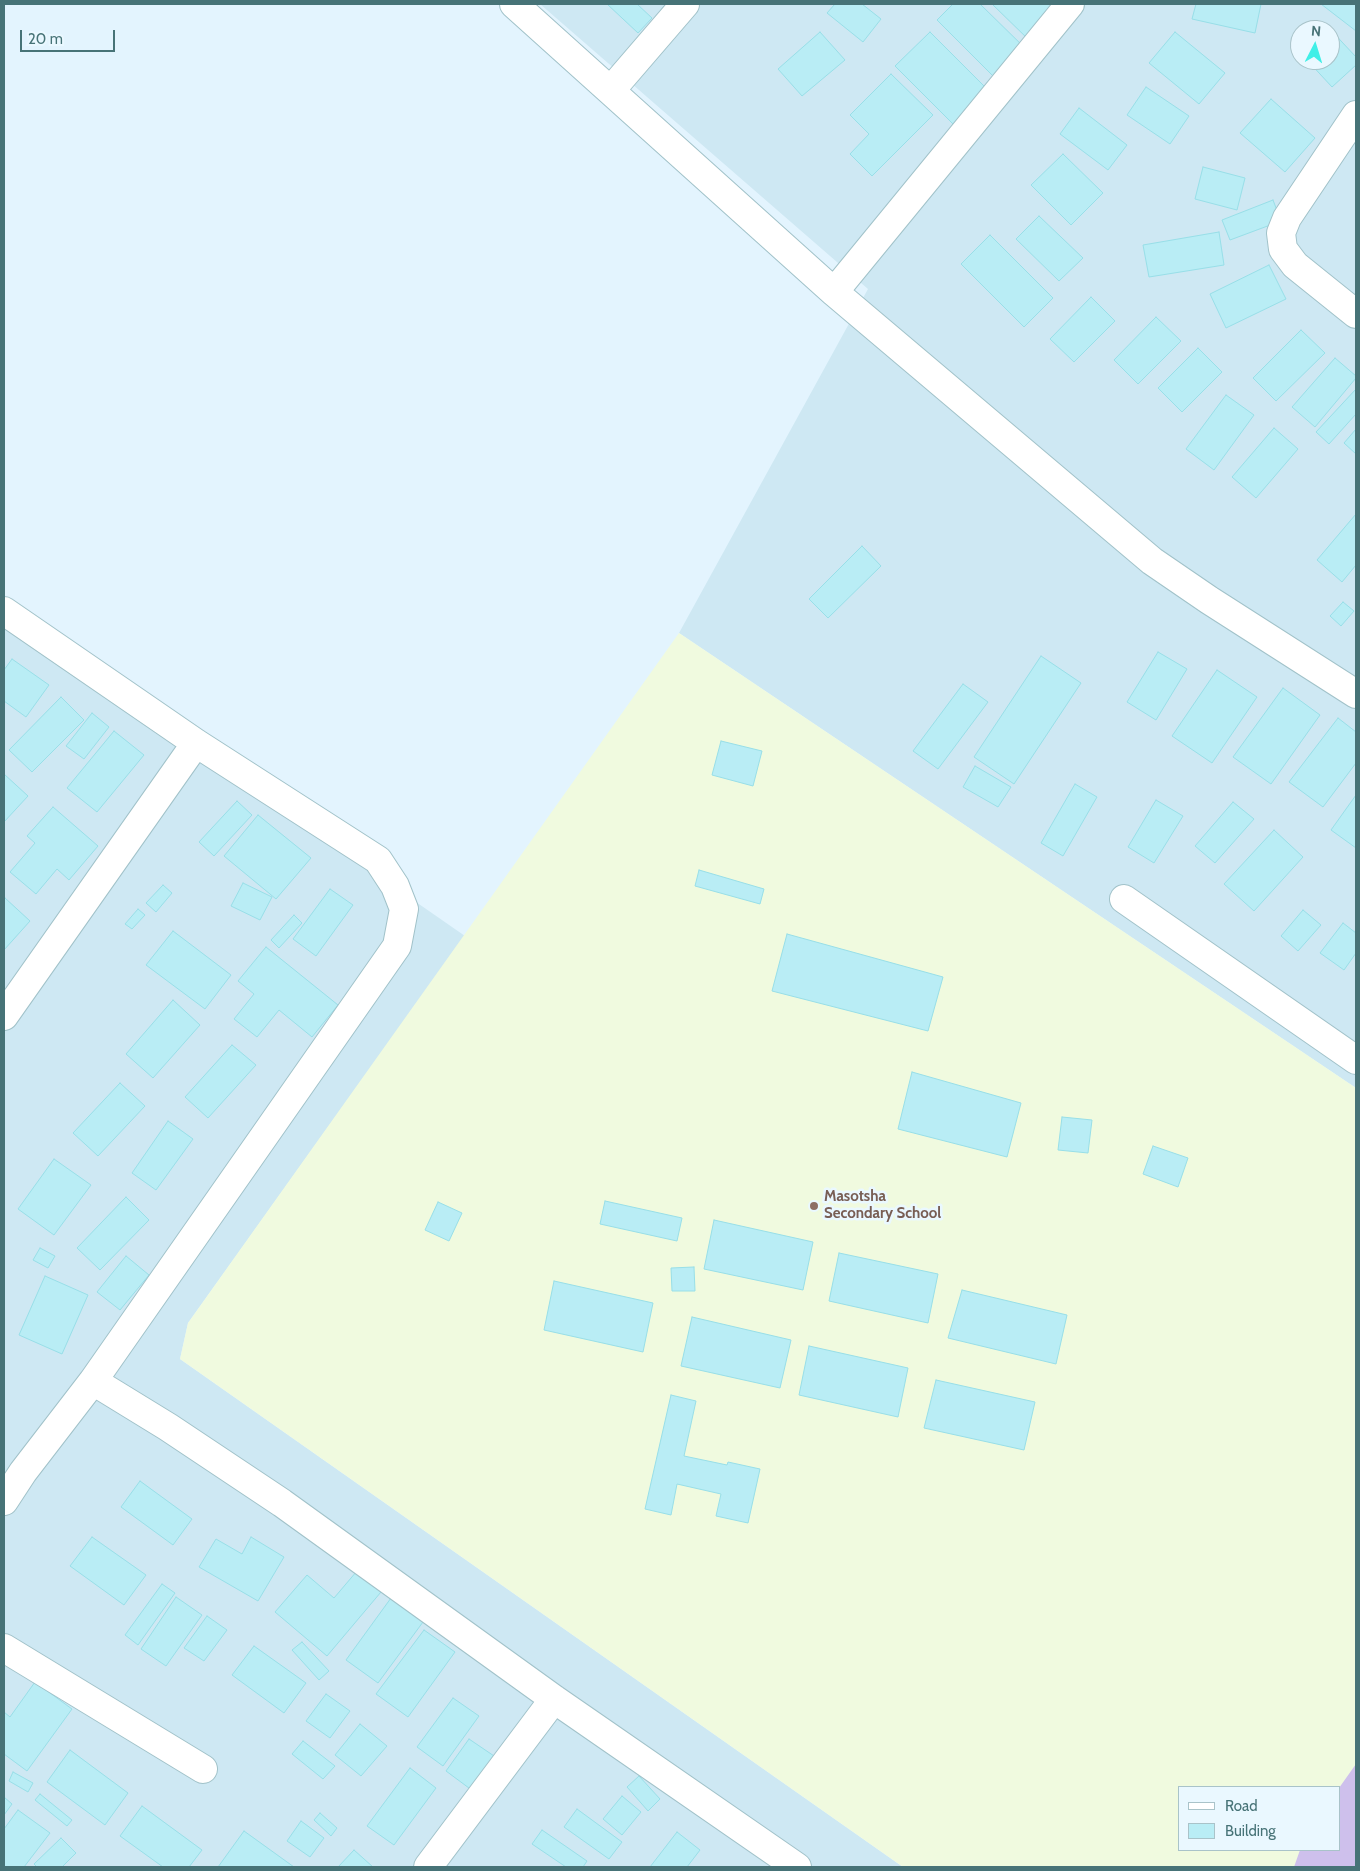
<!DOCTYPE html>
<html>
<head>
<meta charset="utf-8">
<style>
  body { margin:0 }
  #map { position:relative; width:1360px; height:1871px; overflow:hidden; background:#e3f4fe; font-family:Cabin,sans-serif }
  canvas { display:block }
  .frame { position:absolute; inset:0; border:5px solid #477377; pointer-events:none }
  .legend { position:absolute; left:1178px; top:1786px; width:162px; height:65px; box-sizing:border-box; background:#eaf8ff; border:1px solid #a9c3c9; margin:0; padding:6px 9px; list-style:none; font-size:15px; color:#477377 }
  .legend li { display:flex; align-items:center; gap:10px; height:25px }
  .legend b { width:25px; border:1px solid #a9c3c9 }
  .north { position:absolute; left:1290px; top:20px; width:50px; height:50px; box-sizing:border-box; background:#eaf8ff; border:1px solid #a9c3c9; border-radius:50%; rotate:5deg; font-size:14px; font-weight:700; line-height:20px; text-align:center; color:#477377 }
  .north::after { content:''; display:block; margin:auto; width:18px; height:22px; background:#40efe7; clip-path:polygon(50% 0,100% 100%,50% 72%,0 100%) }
  .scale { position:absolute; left:20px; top:30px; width:95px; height:22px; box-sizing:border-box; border:2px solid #477377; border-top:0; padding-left:6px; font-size:15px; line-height:18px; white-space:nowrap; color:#477377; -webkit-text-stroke:4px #eaf8ff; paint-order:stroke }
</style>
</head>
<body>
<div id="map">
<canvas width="1360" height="1871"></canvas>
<div class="frame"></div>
<ul class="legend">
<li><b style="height:6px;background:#fff"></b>Road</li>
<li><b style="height:14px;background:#b9edf5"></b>Building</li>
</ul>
<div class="north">N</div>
<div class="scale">20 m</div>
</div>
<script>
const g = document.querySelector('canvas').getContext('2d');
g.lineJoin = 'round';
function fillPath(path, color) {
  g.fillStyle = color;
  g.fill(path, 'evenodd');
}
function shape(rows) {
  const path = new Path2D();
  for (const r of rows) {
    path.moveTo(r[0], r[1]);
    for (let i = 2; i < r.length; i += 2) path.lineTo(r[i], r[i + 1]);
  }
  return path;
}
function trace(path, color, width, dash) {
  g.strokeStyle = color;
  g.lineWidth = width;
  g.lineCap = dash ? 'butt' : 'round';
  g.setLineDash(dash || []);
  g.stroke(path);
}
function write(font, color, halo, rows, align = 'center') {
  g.font = font + ' Cabin,sans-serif';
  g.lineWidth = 5;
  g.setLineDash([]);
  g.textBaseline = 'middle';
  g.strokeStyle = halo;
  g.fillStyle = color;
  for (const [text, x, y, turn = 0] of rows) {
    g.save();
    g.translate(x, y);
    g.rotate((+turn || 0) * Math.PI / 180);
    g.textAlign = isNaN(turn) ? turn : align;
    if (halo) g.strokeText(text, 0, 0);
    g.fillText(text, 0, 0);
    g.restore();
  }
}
fillPath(shape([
  [540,4,1356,4,1356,1088,679,633,868,289],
  [1300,30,1330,30,1330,60,1300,60],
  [4,616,465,936,188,1323,180,1359,903,1867,4,1867]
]), '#cee8f3');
fillPath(shape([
  [679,633,1356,1088,1356,1867,903,1867,180,1359,188,1323],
  [1179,1787,1339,1787,1339,1850,1179,1850]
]), '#f0fadf');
fillPath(shape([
  [1356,1764,1356,1867,1294,1867,1300,1850,1339,1850,1339,1788]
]), '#cec0ec');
const building = shape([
  [607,4,637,4,652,18,638,33,607,4],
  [835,4,862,4,881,19,863,42,827,13,835,4],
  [953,4,980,4,1027,50,997,80,937,20,953,4],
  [992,4,1054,4,1030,41,992,4],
  [1196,4,1261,4,1255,33,1192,19,1196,4],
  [1321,4,1356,4,1356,31,1321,4],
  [1328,27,1356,57,1356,65,1332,87,1307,60,1330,60,1330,30,1325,30,1328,27],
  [820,32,845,60,802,96,778,69,820,32],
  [930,32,992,94,957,128,895,66,930,32],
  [1175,32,1225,73,1199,104,1149,63,1175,32],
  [891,74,933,115,872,176,850,154,869,134,850,115,891,74],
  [1146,87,1189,116,1170,144,1127,115,1146,87],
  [1271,99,1315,138,1285,172,1240,133,1271,99],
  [1079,108,1127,145,1108,170,1060,134,1079,108],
  [1063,154,1103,193,1071,225,1031,185,1063,154],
  [1203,167,1245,178,1237,210,1195,199,1203,167],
  [1273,200,1281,221,1230,240,1222,220,1273,200],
  [1039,216,1083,258,1059,281,1016,239,1039,216],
  [1219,232,1224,265,1149,277,1143,245,1219,232],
  [990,235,1053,298,1024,327,961,264,990,235],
  [1269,265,1286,299,1226,328,1210,294,1269,265],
  [1091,297,1115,321,1074,362,1050,339,1091,297],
  [1156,317,1181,341,1138,384,1114,360,1156,317],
  [1301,330,1325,353,1276,401,1253,378,1301,330],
  [1198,348,1222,372,1182,412,1158,388,1198,348],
  [1335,358,1356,376,1356,378,1315,427,1292,407,1335,358],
  [1356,389,1356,414,1329,444,1316,432,1356,389],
  [1226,395,1254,415,1214,470,1186,449,1226,395],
  [1274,428,1298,449,1256,498,1232,477,1274,428],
  [1356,429,1356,454,1344,443,1356,429],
  [1356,514,1356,565,1342,582,1317,560,1356,514],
  [862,546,881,566,828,618,809,599,862,546],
  [1343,602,1354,611,1341,626,1330,616,1343,602],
  [1158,652,1187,669,1156,720,1127,702,1158,652],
  [1041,656,1081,683,1014,784,974,757,1041,656],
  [12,659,49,685,26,717,4,701,4,670,12,659],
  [1217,670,1257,697,1212,763,1172,736,1217,670],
  [963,684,988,702,938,769,913,751,963,684],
  [1283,688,1320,715,1271,784,1233,757,1283,688],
  [61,697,84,720,32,772,9,750,61,697],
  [92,713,109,727,84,759,66,746,92,713],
  [1338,718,1356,732,1356,763,1323,807,1289,782,1338,718],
  [114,731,144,755,97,812,67,788,114,731],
  [721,741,762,751,753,786,712,775,721,741],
  [975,766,1011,787,998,807,963,787,975,766],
  [4,774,28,796,4,822,4,774],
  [1075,784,1097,797,1063,856,1041,843,1075,784],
  [1356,795,1356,848,1331,830,1356,795],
  [1156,800,1183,816,1154,863,1128,847,1156,800],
  [237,801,252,815,214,856,199,842,237,801],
  [1233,802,1254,819,1215,863,1195,846,1233,802],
  [53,807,98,846,69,880,57,869,36,894,10,872,35,843,27,836,53,807],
  [258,815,311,858,276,899,224,856,258,815],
  [1274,830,1303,857,1254,911,1224,884,1274,830],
  [699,870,764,889,760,904,695,886,699,870],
  [243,883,272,897,260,920,231,906,243,883],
  [163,885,172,893,156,912,146,903,163,885],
  [330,889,353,905,316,956,293,939,330,889],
  [5,898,30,921,4,950,4,899,5,898],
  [138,909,145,915,132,929,125,924,138,909],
  [1303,910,1321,925,1298,951,1281,936,1303,910],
  [294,915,302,923,279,948,271,940,294,915],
  [1343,923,1356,933,1356,953,1344,970,1320,953,1343,923],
  [173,931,231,975,205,1009,146,965,173,931],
  [787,934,943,977,928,1031,772,991,787,934],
  [266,947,338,1005,312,1037,279,1010,257,1037,234,1019,254,994,238,981,266,947],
  [173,1000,200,1025,153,1078,126,1054,173,1000],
  [232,1045,256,1065,208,1118,185,1097,232,1045],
  [912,1072,1021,1103,1007,1157,898,1129,912,1072],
  [120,1083,145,1106,98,1156,73,1133,120,1083],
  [1062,1117,1092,1120,1088,1153,1058,1150,1062,1117],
  [168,1121,193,1139,156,1190,132,1173,168,1121],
  [1153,1146,1188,1158,1178,1187,1143,1174,1153,1146],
  [54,1159,91,1185,54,1235,18,1209,54,1159],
  [126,1197,149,1220,100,1270,77,1248,126,1197],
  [605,1201,682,1218,677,1241,600,1224,605,1201],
  [438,1202,462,1213,449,1241,425,1230,438,1202],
  [714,1220,813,1242,803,1290,704,1269,714,1220],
  [40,1248,55,1256,48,1268,33,1260,40,1248],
  [839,1253,938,1274,928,1323,829,1301,839,1253],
  [126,1256,149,1275,120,1310,97,1292,126,1256],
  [694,1267,695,1291,672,1291,671,1268,694,1267],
  [45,1276,88,1295,62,1354,19,1335,45,1276],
  [554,1281,653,1303,643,1352,544,1330,554,1281],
  [962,1290,1067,1315,1056,1364,948,1338,962,1290],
  [692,1317,791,1340,780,1388,681,1366,692,1317],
  [809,1346,908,1368,898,1417,799,1395,809,1346],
  [936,1380,1035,1402,1024,1450,924,1428,936,1380],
  [671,1395,696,1401,684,1456,727,1465,728,1462,760,1469,748,1523,716,1516,721,1494,677,1484,671,1515,645,1509,671,1395],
  [140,1481,192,1519,173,1545,121,1507,140,1481],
  [92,1537,146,1575,124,1605,70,1566,92,1537],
  [251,1537,284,1557,258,1601,199,1567,216,1539,242,1554,251,1537],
  [357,1571,381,1592,327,1656,275,1612,307,1575,334,1598,357,1571],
  [162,1584,175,1593,138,1645,125,1635,162,1584],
  [176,1597,202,1615,166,1666,141,1649,176,1597],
  [391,1598,423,1622,378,1683,346,1660,391,1598],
  [207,1616,227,1630,204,1661,184,1648,207,1616],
  [424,1630,455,1652,408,1717,376,1694,424,1630],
  [302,1642,329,1671,319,1680,292,1650,302,1642],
  [254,1646,306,1683,284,1713,232,1675,254,1646],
  [35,1682,72,1709,27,1771,4,1754,4,1712,10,1717,35,1682],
  [326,1694,350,1711,330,1738,306,1721,326,1694],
  [453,1698,479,1716,443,1766,417,1747,453,1698],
  [360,1724,387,1746,361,1776,335,1755,360,1724],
  [469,1739,497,1758,473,1791,446,1771,469,1739],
  [303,1741,335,1766,323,1779,292,1754,303,1741],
  [70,1750,128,1793,105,1825,47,1782,70,1750],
  [410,1768,436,1788,394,1845,367,1826,410,1768],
  [13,1772,33,1783,28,1792,9,1781,13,1772],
  [639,1776,660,1799,648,1811,627,1787,639,1776],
  [40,1794,72,1820,67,1826,35,1800,40,1794],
  [622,1796,641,1812,622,1835,603,1819,622,1796],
  [4,1797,12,1804,4,1815,4,1797],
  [142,1806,202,1850,189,1867,163,1867,120,1836,142,1806],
  [577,1809,622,1842,609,1859,564,1827,577,1809],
  [18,1810,50,1833,24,1867,4,1867,4,1829,18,1810],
  [320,1813,337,1828,331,1836,314,1820,320,1813],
  [301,1821,324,1838,310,1857,287,1841,301,1821],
  [542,1830,587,1861,583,1867,566,1867,532,1844,542,1830],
  [244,1831,294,1867,218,1867,244,1831],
  [677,1832,700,1850,687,1867,650,1867,677,1832],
  [61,1838,76,1853,62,1867,37,1867,34,1864,61,1838],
  [354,1850,373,1867,338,1867,354,1850]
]);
fillPath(building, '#b9edf5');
trace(building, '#98dfe8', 1);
const minor = shape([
  [514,4,834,292,1152,561,1209,600,1356,694],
  [611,90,685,4],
  [1356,115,1287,218,1281,233,1283,249,1295,265,1356,314],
  [834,292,1070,4],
  [4,611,196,743,378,860,395,886,404,909,397,946,93,1381,23,1472,4,1501],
  [1124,899,1356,1060],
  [4,1016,196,743],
  [93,1381,168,1427,282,1503,554,1699,797,1867],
  [4,1648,203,1769],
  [428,1867,554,1699]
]);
trace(minor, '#a1c2c9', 30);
trace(minor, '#fff', 28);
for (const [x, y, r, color] of [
  [814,1206,5,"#8d6e63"]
]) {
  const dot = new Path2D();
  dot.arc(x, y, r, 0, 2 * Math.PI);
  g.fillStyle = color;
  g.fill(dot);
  trace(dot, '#eaf8ff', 2);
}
write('bold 15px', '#785e54', '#eaf8ff', [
  ["Masotsha",824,1197],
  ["Secondary School",824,1214]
], 'left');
</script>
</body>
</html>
